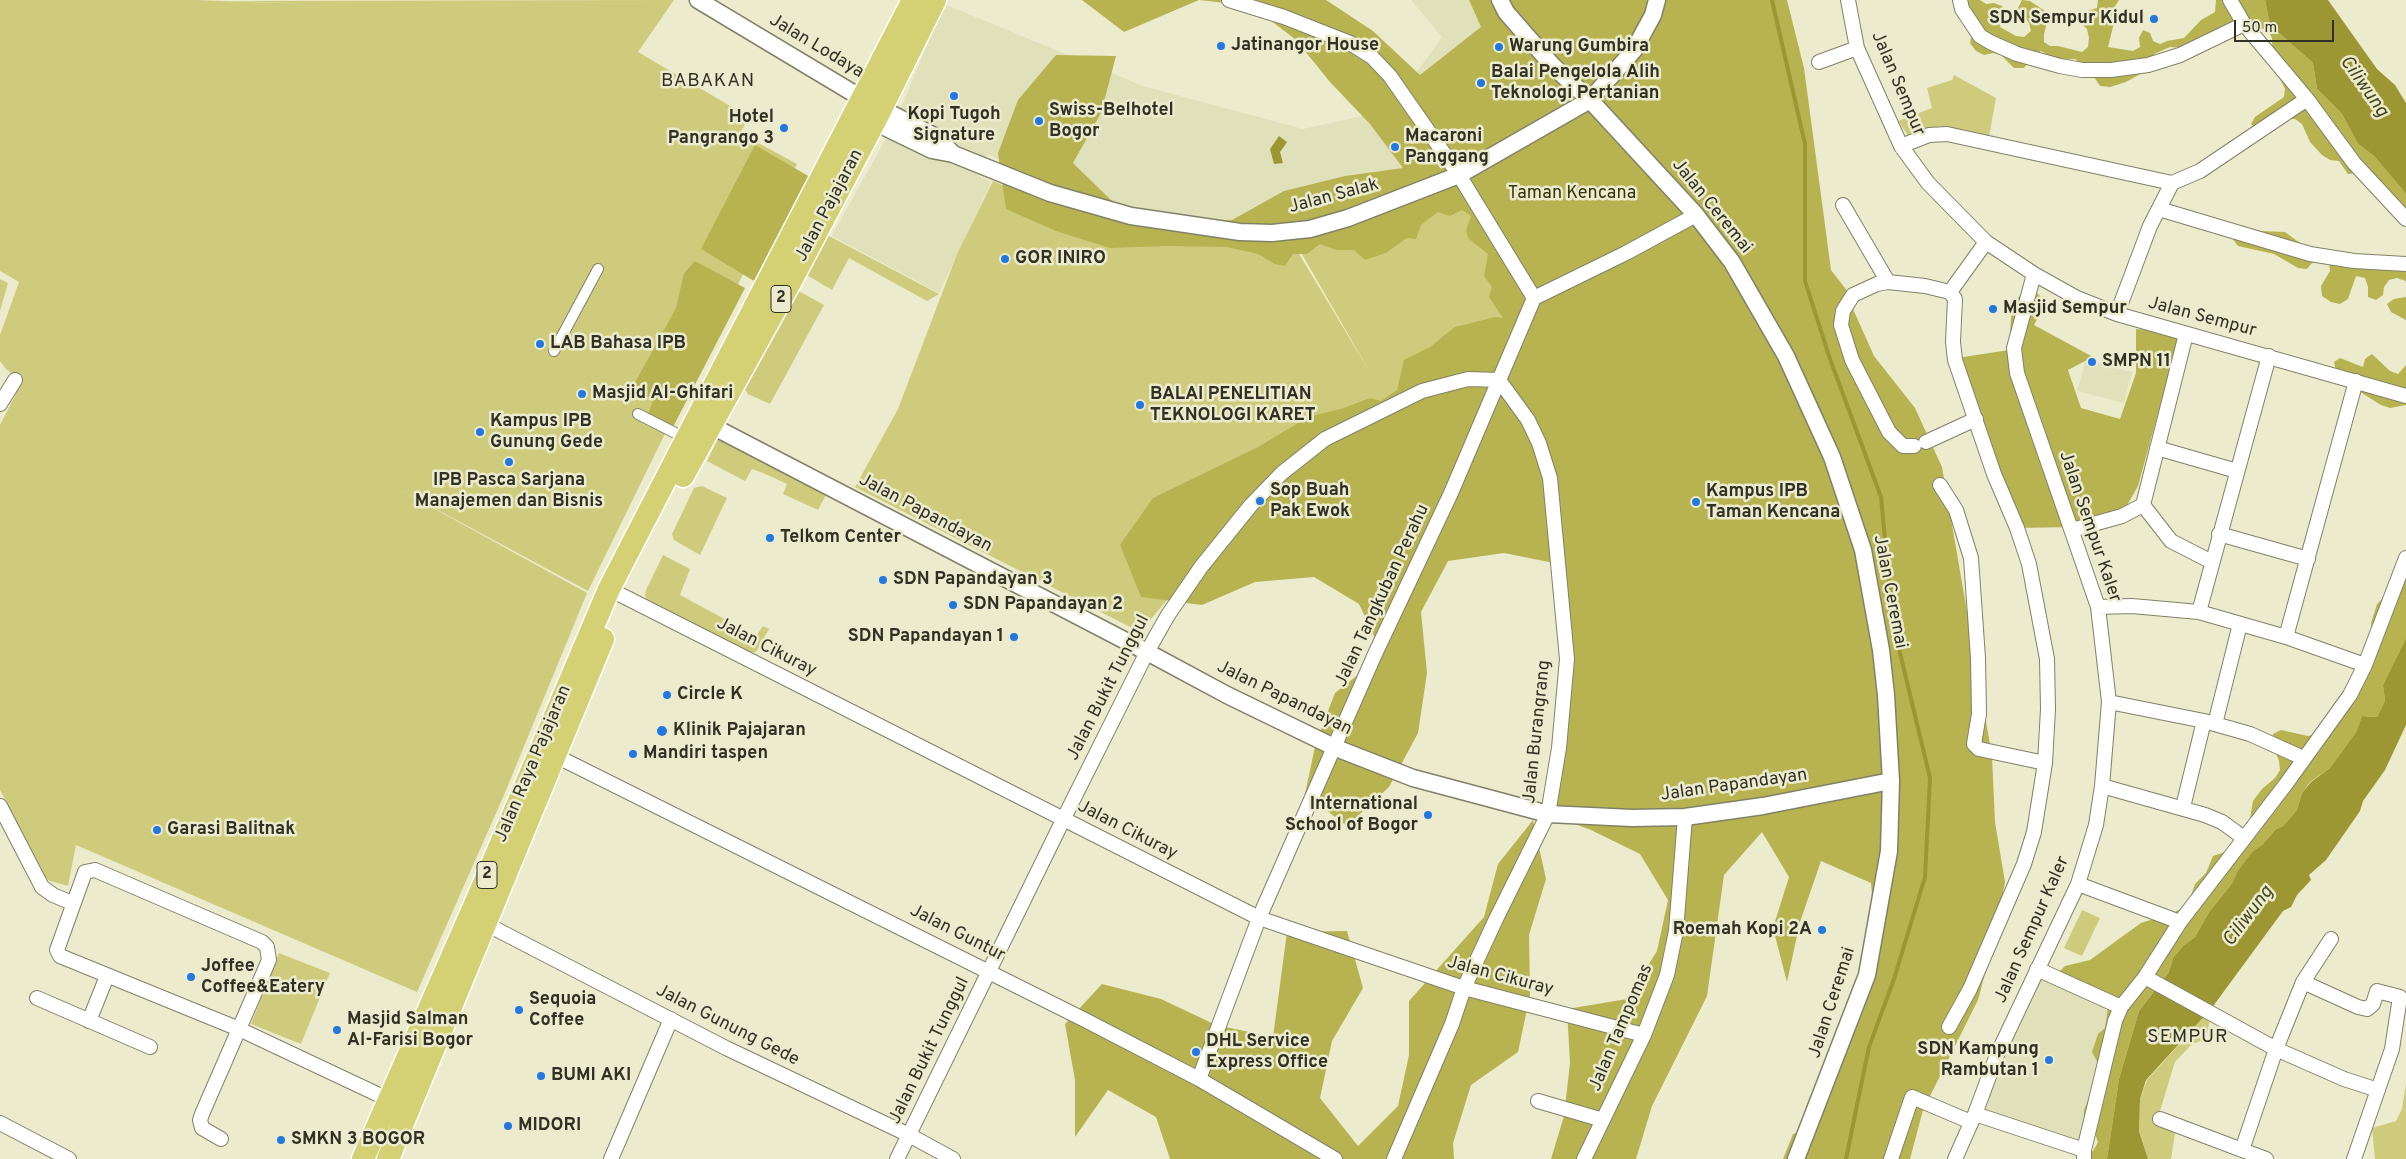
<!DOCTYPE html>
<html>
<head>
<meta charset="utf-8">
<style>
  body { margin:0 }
  #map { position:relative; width:2406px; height:1159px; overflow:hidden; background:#ecebce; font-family:Overpass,sans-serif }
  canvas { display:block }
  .scale { position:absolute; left:2234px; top:20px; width:100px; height:22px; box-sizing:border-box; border:2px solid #303024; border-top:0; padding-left:6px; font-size:15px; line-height:18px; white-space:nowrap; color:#303024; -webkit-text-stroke:4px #ecebce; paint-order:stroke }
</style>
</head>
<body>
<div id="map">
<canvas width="2406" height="1159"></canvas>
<div class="scale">50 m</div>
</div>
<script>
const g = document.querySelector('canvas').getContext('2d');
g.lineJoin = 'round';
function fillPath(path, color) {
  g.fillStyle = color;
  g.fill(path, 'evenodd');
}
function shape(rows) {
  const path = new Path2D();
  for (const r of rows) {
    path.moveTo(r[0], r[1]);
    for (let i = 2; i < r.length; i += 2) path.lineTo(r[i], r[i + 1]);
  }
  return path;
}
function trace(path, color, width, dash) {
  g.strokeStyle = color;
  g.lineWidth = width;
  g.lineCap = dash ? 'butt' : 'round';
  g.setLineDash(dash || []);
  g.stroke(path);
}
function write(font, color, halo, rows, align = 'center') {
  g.font = font + ' Overpass,sans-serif';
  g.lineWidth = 5;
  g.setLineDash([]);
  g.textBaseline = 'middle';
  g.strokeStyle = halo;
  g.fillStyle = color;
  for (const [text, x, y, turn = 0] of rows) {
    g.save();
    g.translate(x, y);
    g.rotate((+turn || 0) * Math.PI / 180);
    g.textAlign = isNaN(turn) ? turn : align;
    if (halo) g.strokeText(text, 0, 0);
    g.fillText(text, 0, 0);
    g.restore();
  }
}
fillPath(shape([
  [1411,0,1504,0,1459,171,1225,227,1082,205,988,154,978,175,991,182,939,293,832,236,895,122,944,4,1143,86,1303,129,1390,110,1442,37],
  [2086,360,2132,372,2124,403,2077,391],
  [2037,969,2121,1007,2084,1150,1975,1114]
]), '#e0e0ba');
fillPath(shape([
  [0,0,196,0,308,4,237,1,674,0,638,52,749,117,740,133,797,164,588,591,397,488,587,593,504,795,417,992,76,845,68,886,50,881,39,873,12,813,0,790,0,425,22,382,6,369,0,361,0,335,19,282,0,271],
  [1954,75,1996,98,1989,137,1939,126,1911,140,1898,121,1932,108,1927,88,1952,80],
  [993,181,1031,198,1293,244,1371,374,1295,242,1459,187,1524,297,1493,370,1189,574,1140,632,855,487,898,409,957,254],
  [827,235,939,294,927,301,849,258,832,290,805,274],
  [0,279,8,283,0,311],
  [795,289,824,305,770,404,748,394,743,387],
  [719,436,827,493,818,510,783,494,787,484,763,473,752,469,745,481,707,461],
  [702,486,727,498,700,555,674,540,672,534,694,488],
  [663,555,690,569,680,595,756,636,763,626,769,629,756,652,747,653,648,601,645,596,646,590],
  [2082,910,2100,918,2082,956,2064,948],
  [279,953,330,973,301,1044,251,1024],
  [2212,1008,2206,1039,2192,1044,2175,1062,2159,1114,2177,1122,2171,1159,2148,1159,2139,1130,2140,1099,2147,1080],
  [2406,1083,2406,1159,2375,1159,2372,1128,2396,1121,2402,1109]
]), '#cecc7c');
fillPath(shape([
  [1082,0,1199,0,1124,32],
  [1199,0,1326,0,1373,31,1420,75,1481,27,1469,0,1787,0,1804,68,1831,270,1848,292,1849,300,1874,356,1915,408,1942,467,1992,756,1995,822,2005,882,1993,943,1978,1000,1923,1110,1910,1159,1783,1159,1793,1134,1813,1128,1844,1058,1876,941,1871,883,1821,861,1800,922,1787,982,1773,928,1789,877,1762,832,1724,875,1707,996,1652,1106,1636,1159,1551,1159,1564,1116,1570,1063,1567,1009,1627,999,1657,951,1668,900,1640,854,1591,830,1548,814,1565,678,1559,564,1504,553,1448,561,1421,612,1427,673,1418,733,1389,787,1347,826,1305,794,1316,742,1335,693,1383,655,1359,604,1314,577,1255,582,1202,605,1141,597,1120,545,1153,498,1258,447,1308,417,1344,408,1370,398,1381,401,1397,390,1404,360,1430,347,1455,327,1495,317,1503,318,1489,297,1492,287,1484,276,1488,254,1468,238,1466,230,1471,216,1462,210,1450,216,1438,212,1421,225,1416,239,1407,238,1386,253,1365,260,1354,250,1336,250,1320,244,1307,254,1293,254,1285,266,1275,264,1258,254,1227,247,1167,246,1110,248,1056,231,1006,209,998,153,1018,100,1056,55,1116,56,1101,113,1073,163,1118,207,1174,227,1232,220,1284,191,1345,176,1403,168,1370,124,1330,82,1296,40,1252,6],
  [1961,0,1980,0,1986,4,1994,3,2002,6,2006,13,2002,19,2000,27,2016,36,2024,37,2031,31,2029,23,2018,8,2022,0,2030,1,2045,11,2048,18,2044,34,2044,42,2050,46,2058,46,2082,52,2088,47,2089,38,2087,29,2081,23,2081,13,2097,8,2098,0,2119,0,2114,8,2114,23,2108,47,2133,51,2140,47,2139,38,2143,30,2150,33,2153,41,2160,44,2167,41,2184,38,2201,20,2215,12,2216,0,2265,0,2270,25,2313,63,2317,89,2342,114,2358,144,2374,156,2406,194,2406,215,2358,173,2348,174,2339,161,2330,160,2322,155,2310,142,2302,124,2295,119,2286,119,2275,130,2267,133,2258,131,2251,124,2255,117,2284,97,2285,89,2273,65,2272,38,2268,30,2260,28,2242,34,2234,29,2208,33,2199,37,2188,48,2170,47,2154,54,2158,61,2158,69,2142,73,2126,82,2110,87,2100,86,2090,71,2075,59,2058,60,2041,51,2033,55,2024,68,2014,68,2001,55,1993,53,1984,55,1976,51,1970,43,1972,34],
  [755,145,810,177,754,281,701,249],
  [2237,225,2260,231,2285,232,2311,251,2406,260,2406,281,2397,278,2389,280,2384,287,2383,295,2376,300,2368,297,2368,287,2365,278,2356,276,2348,299,2340,304,2331,302,2322,296,2321,286,2330,271,2329,262,2320,260,2312,263,2307,269,2298,268,2274,254,2238,246,2232,238,2230,230],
  [695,261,745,288,673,427,648,415,653,400,632,388,676,308,684,273],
  [2030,285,2046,303,2034,325,2093,357,2068,370,2081,408,2120,419,2136,373,2136,329,2180,333,2138,486,2125,509,2074,527,2014,528,1957,358,2009,350,2012,304],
  [2406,297,2406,320,2391,312,2387,304,2394,299],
  [2372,354,2390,371,2398,374,2406,365,2406,405,2390,408,2381,405,2349,385,2336,371,2334,362,2340,358,2363,367,2365,359],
  [2406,564,2406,638,2383,685,2385,701,2377,717,2362,716,2356,732,2330,768,2310,782,2302,793,2297,810,2283,826,2276,829,2263,844,2253,851,2233,882,2209,912,2195,937,2184,945,2173,958,2169,972,2139,1011,2119,1079,2107,1159,2084,1159,2093,1151,2098,1142,2095,1134,2088,1129,2084,1120,2084,1110,2101,1069,2092,1052,2098,1034,2105,1028,2109,1000,2059,972,2065,966,2090,960,2141,923,2150,920,2170,921,2176,911,2184,908,2189,901,2195,884,2206,873,2213,856,2231,850,2248,830,2253,801,2262,789,2275,778,2280,770,2279,761,2272,743,2273,734,2281,730,2308,736,2317,733,2319,725,2326,720,2347,690,2362,653,2373,640,2371,623,2377,604,2390,591],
  [1533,820,1546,879,1529,935,1530,995,1518,1052,1471,1085,1453,1143,1454,1159,1170,1159,1156,1117,1108,1090,1075,1137,1075,1080,1065,1024,1102,984,1161,999,1216,1025,1273,1037,1287,932,1347,931,1363,988,1332,1041,1320,1098,1358,1146,1398,1106,1409,1055,1409,1001,1484,917,1498,864]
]), '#b7b351');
fillPath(shape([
  [2265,0,2328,0,2377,69,2395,85,2406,103,2406,194,2374,156,2358,144,2342,114,2317,89,2313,63,2270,25],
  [1279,136,1287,142,1280,152,1283,163,1274,164,1270,149],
  [2406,638,2406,725,2385,770,2363,801,2360,811,2326,860,2309,875,2311,880,2297,895,2291,907,2283,911,2211,1009,2146,1080,2140,1099,2139,1131,2148,1159,2107,1159,2119,1079,2139,1011,2169,972,2173,958,2184,945,2195,937,2209,912,2233,882,2238,871,2253,851,2263,844,2276,829,2283,826,2297,810,2302,793,2311,782,2330,768,2356,732,2362,716,2377,717,2385,701,2383,685]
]), '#9c9733');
trace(shape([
  [1772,0,1805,144,1805,281,1830,359,1881,497,1889,581,1900,653,1930,778,1925,877,1894,979,1869,1047,1846,1159]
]), '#9c9733', 4);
const pedestrian = shape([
  [554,351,598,269],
  [638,414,685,438]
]);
const minor = shape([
  [1229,0,1284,17,1350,43,1372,57,1390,76,1459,175,1534,298],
  [1848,0,1857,48,1901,146,1928,183,1986,242,2034,274,2077,298,2117,314,2406,396],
  [1960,0,1962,9,1980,36,1990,42,2017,54,2060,66,2082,70,2111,70,2148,65,2180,55,2244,24],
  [2230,0,2244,24,2307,99,2354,163,2406,219],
  [1819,62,1857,48],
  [1901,146,1929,135,1947,134,2172,183,2150,226,2117,314],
  [2172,183,2200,171,2307,99],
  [1843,205,1888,282],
  [2159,209,2310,254,2354,261,2406,264],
  [1950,292,1986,242],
  [2186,334,2143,505,2171,541,2212,562],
  [0,404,15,380],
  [1926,442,1976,419],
  [1914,446,1903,446,1889,432,1852,360,1841,325,1843,311,1853,295,1877,284,1888,282,1925,286,1950,292,1955,299,1953,342,1955,360,1994,474,2017,528,2029,564,2047,659,2048,709,2045,763,2034,832,2024,864,1970,989,1949,1027],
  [2157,448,2237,471],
  [1940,485,1956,510,1971,558,1978,658,1979,714,1974,744,1979,749,2045,763],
  [2072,530,2122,516,2143,505],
  [2219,534,2308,559],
  [621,595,1259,918,1464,988,1644,1035],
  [2098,607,2132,606,2199,612,2286,637,2365,665],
  [2199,612,2269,356],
  [2286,637,2356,381],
  [2109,702,2204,721,2250,734,2303,758],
  [2215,724,2240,624],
  [556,756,1085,1020,1199,1079,1335,1159],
  [2102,786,2205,815,2222,822,2244,838],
  [0,806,42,887,53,895,72,903],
  [2183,807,2204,721],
  [2078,884,2180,922],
  [486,924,726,1048,909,1135,953,1159],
  [2037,969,2121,1007],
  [2145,977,2276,1049,2344,1079,2378,1090],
  [2303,982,2358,1007,2367,1009,2373,1004,2377,991,2400,997,2392,1049,2354,1159],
  [37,998,150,1047],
  [89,1021,107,976],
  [1199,1079,1259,918,1375,654,1451,493,1534,298,1626,253,1696,215],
  [1538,1101,1603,1120],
  [1975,1114,2084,1150],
  [2160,1119,2266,1159],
  [0,1123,69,1159],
  [221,1139,202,1128,200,1120,202,1114,239,1029,269,960,267,947,262,942,95,870,85,872,57,950,60,956,239,1029,396,1103],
  [2242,1150,2276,1049,2303,982,2331,939],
  [611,1159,671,1019],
  [897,1159,1063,820,1147,652,1168,615,1201,567,1251,505,1282,473,1325,439,1422,391,1468,379,1499,380],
  [1394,1159,1452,1024,1464,988,1496,919,1548,814,1559,748,1567,659,1550,478,1539,443,1528,420,1499,380],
  [1584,1159,1644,1035,1667,975,1676,931,1685,817],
  [1891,1159,1912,1097,1971,1122],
  [1955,1159,1975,1114,1997,1055,2078,884,2096,825,2102,786,2109,702,2098,607,2017,373,2014,348,2034,274],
  [2084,1159,2084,1150,2115,1021,2121,1007,2145,977,2180,922,2286,784,2350,695,2365,665,2406,558]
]);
const tertiary = shape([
  [698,0,863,99,938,138,953,154],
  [1500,0,1506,12,1553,66,1590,100,1696,215,1732,262,1786,356,1832,457,1863,550,1881,650,1886,695,1891,781,1889,851,1867,975,1796,1159],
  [866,118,932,150,953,154,1050,193,1131,216,1240,232,1272,233,1310,229,1348,218,1459,175,1590,100,1634,50,1653,15,1657,0],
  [710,425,1147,652,1227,695,1336,748,1413,778,1548,814,1632,818,1685,817,1763,806,1891,781]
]);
const trunk = shape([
  [683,476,792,279,874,123,935,0],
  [363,1159,479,895,609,589,913,0],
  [388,1159,603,639]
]);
trace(pedestrian, '#828166', 12);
trace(minor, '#828166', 16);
trace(tertiary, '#828166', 19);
trace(trunk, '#fff', 25);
trace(pedestrian, '#fff', 10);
trace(minor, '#fff', 14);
trace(tertiary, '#fff', 16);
trace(trunk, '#d4d074', 22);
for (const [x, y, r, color] of [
  [2154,19,5,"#2377e1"],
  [1221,46,5,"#2377e1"],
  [1499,47,5,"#2377e1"],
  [1481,83,5,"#2377e1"],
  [954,96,5,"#2377e1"],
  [1039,121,5,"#2377e1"],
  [784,128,5,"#2377e1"],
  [1395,147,5,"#2377e1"],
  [1005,259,5,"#2377e1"],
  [1993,309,5,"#2377e1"],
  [540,344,5,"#2377e1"],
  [2092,362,5,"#2377e1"],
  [582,394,5,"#2377e1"],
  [1140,405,5,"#2377e1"],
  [480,432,5,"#2377e1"],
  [509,462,5,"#2377e1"],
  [1260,501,5,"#2377e1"],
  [1696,502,5,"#2377e1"],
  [770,538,5,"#2377e1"],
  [883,580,5,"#2377e1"],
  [953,605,5,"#2377e1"],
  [1014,637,5,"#2377e1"],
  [667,695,5,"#2377e1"],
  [662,731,6,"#2377e1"],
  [633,754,5,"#2377e1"],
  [1428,815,5,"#2377e1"],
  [157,830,5,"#2377e1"],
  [1822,930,5,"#2377e1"],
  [191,977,5,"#2377e1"],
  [519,1010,5,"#2377e1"],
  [337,1030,5,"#2377e1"],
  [1196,1052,5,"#2377e1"],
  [2049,1060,5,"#2377e1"],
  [541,1076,5,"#2377e1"],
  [508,1126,5,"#2377e1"],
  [281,1140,5,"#2377e1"]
]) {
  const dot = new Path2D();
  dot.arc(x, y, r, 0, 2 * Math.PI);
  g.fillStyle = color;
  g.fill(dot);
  trace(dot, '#ecebce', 2);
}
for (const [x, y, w] of [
  [781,299,20],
  [487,875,20]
]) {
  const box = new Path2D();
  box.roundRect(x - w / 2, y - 13.5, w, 27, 4);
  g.fillStyle = '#ecebce';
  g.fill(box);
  trace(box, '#303024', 1);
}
write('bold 16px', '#303024', null, [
  ["2",781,299],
  ["2",487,875]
]);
write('bold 18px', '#303024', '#ecebce', [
  ["SDN Sempur Kidul",2144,19,"right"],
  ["Jatinangor House",1231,46],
  ["Warung Gumbira",1509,47],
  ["Balai Pengelola Alih",1491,73],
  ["Teknologi Pertanian",1491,94],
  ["Swiss-Belhotel",1049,111],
  ["Bogor",1049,132],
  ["Kopi Tugoh",954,115,"center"],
  ["Signature",954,136,"center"],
  ["Hotel",774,118,"right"],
  ["Pangrango 3",774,139,"right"],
  ["Macaroni",1405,137],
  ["Panggang",1405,158],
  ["GOR INIRO",1015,259],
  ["Masjid Sempur",2003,309],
  ["LAB Bahasa IPB",550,344],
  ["SMPN 11",2102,362],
  ["Masjid Al-Ghifari",592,394],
  ["BALAI PENELITIAN",1150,395],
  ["TEKNOLOGI KARET",1150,416],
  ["Kampus IPB",490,422],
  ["Gunung Gede",490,443],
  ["IPB Pasca Sarjana",509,481,"center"],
  ["Manajemen dan Bisnis",509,502,"center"],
  ["Sop Buah",1270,491],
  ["Pak Ewok",1270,512],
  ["Kampus IPB",1706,492],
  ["Taman Kencana",1706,513],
  ["Telkom Center",780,538],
  ["SDN Papandayan 3",893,580],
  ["SDN Papandayan 2",963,605],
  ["SDN Papandayan 1",1004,637,"right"],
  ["Circle K",677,695],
  ["Klinik Pajajaran",673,731],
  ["Mandiri taspen",643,754],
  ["International",1418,805,"right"],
  ["School of Bogor",1418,826,"right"],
  ["Garasi Balitnak",167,830],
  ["Roemah Kopi 2A",1812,930,"right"],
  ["Joffee",201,967],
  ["Coffee&Eatery",201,988],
  ["Sequoia",529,1000],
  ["Coffee",529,1021],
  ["Masjid Salman",347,1020],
  ["Al-Farisi Bogor",347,1041],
  ["DHL Service",1206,1042],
  ["Express Office",1206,1063],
  ["SDN Kampung",2039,1050,"right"],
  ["Rambutan 1",2039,1071,"right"],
  ["BUMI AKI",551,1076],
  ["MIDORI",518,1126],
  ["SMKN 3 BOGOR",291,1140]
], 'left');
write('18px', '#303024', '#ecebce', [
  ["Jalan Lodaya",816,47,31],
  ["Jalan Sempur",1897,84,67],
  ["Jalan Salak",1334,197,-15],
  ["Jalan Pajajaran",830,206,-62],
  ["Jalan Ceremai",1711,207,51],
  ["Jalan Sempur",2202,318,15],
  ["Jalan Papandayan",925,514,28],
  ["Jalan Sempur Kaler",2089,527,71],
  ["Jalan Ceremai",1889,592,79],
  ["Jalan Tangkuban Perahu",1383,596,-65],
  ["Jalan Cikuray",766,648,27],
  ["Jalan Bukit Tunggul",1109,688,-63],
  ["Jalan Papandayan",1284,699,26],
  ["Jalan Burangrang",1538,732,-84],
  ["Jalan Raya Pajajaran",534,764,-67],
  ["Jalan Papandayan",1734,786,-8],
  ["Jalan Cikuray",1127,831,27],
  ["Jalan Sempur Kaler",2033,930,-66],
  ["Jalan Guntur",957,934,27],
  ["Jalan Cikuray",1500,977,15],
  ["Jalan Ceremai",1833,1003,-72],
  ["Jalan Gunung Gede",727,1026,27],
  ["Jalan Tampomas",1622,1028,-67],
  ["Jalan Bukit Tunggul",930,1051,-64]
]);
write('18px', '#353308', '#ecebce', [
  ["Taman Kencana",1572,194]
]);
g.letterSpacing = '1px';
write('19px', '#303024', '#ecebce', [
  ["BABAKAN",708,82],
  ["SEMPUR",2188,1038]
]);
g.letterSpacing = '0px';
write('italic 19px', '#444219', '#ecebce', [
  ["Ciliwung",2363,87,55],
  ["Ciliwung",2249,917,-53]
]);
</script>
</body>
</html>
